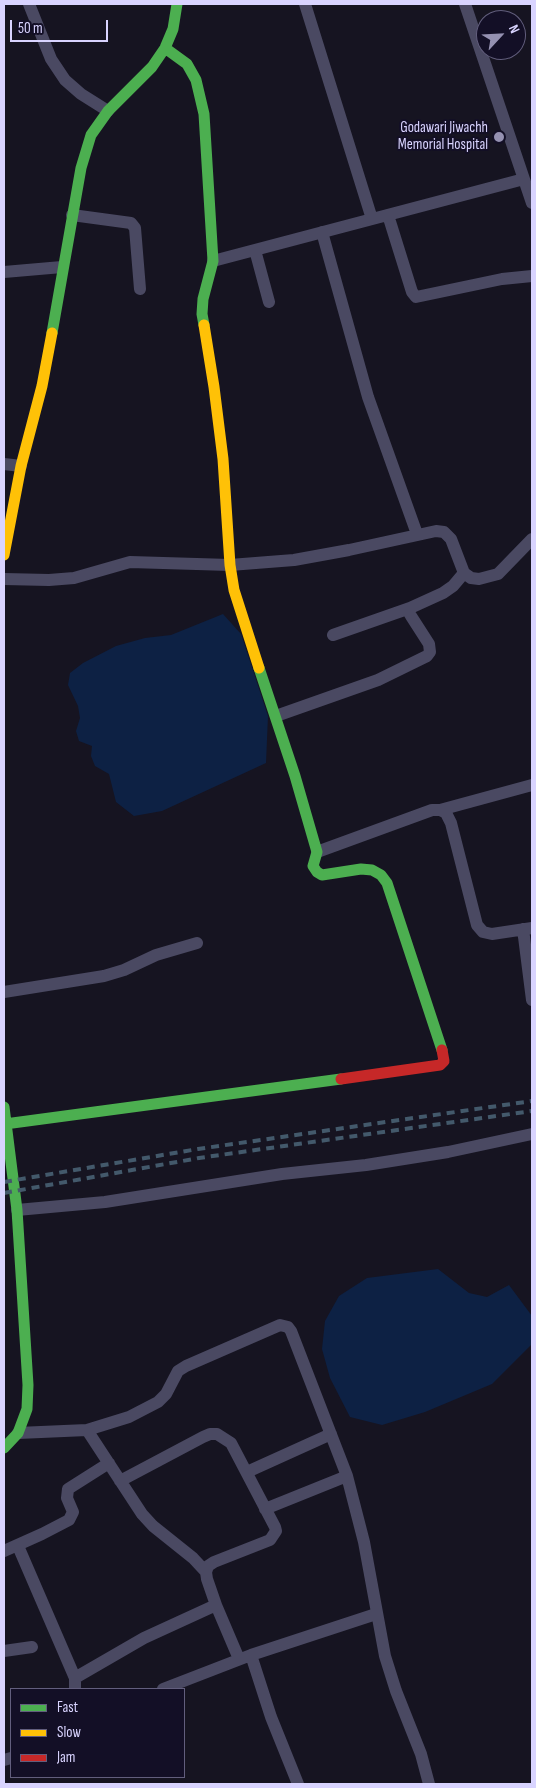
<!DOCTYPE html>
<html>
<head>
<meta charset="utf-8">
<style>
  body { margin:0 }
  #map { position:relative; width:536px; height:1788px; overflow:hidden; background:#161421; font-family:"Sofia Sans Condensed",sans-serif }
  canvas { display:block }
  .frame { position:absolute; inset:0; border:5px solid #d9d4ff; pointer-events:none }
  .legend { position:absolute; left:10px; top:1688px; width:175px; height:90px; box-sizing:border-box; background:#130f26; border:1px solid #625e7d; margin:0; padding:6px 9px; list-style:none; font-size:15px; color:#d9d4ff }
  .legend li { display:flex; align-items:center; gap:10px; height:25px }
  .legend b { width:25px; border:1px solid #625e7d }
  .north { position:absolute; left:476px; top:10px; width:50px; height:50px; box-sizing:border-box; background:#130f26; border:1px solid #625e7d; border-radius:50%; rotate:65deg; font-size:14px; font-weight:700; line-height:20px; text-align:center; color:#d9d4ff }
  .north::after { content:''; display:block; margin:auto; width:18px; height:22px; background:#9591b1; clip-path:polygon(50% 0,100% 100%,50% 72%,0 100%) }
  .scale { position:absolute; left:10px; top:20px; width:98px; height:22px; box-sizing:border-box; border:2px solid #d9d4ff; border-top:0; padding-left:6px; font-size:15px; line-height:18px; white-space:nowrap; color:#d9d4ff; -webkit-text-stroke:4px #130f26; paint-order:stroke }
</style>
</head>
<body>
<div id="map">
<canvas width="536" height="1788"></canvas>
<div class="frame"></div>
<ul class="legend">
<li><b style="height:6px;background:#4caf50"></b>Fast</li>
<li><b style="height:6px;background:#ffc107"></b>Slow</li>
<li><b style="height:6px;background:#c62828"></b>Jam</li>
</ul>
<div class="north">N</div>
<div class="scale">50 m</div>
</div>
<script>
const g = document.querySelector('canvas').getContext('2d');
g.lineJoin = 'round';
function fillPath(path, color) {
  g.fillStyle = color;
  g.fill(path, 'evenodd');
}
function shape(rows) {
  const path = new Path2D();
  for (const r of rows) {
    path.moveTo(r[0], r[1]);
    for (let i = 2; i < r.length; i += 2) path.lineTo(r[i], r[i + 1]);
  }
  return path;
}
function trace(path, color, width, dash) {
  g.strokeStyle = color;
  g.lineWidth = width;
  g.lineCap = dash ? 'butt' : 'round';
  g.setLineDash(dash || []);
  g.stroke(path);
}
function write(font, color, halo, rows, align = 'center') {
  g.font = font + ' "Sofia Sans Condensed",sans-serif';
  g.lineWidth = 4;
  g.setLineDash([]);
  g.textBaseline = 'middle';
  g.strokeStyle = halo;
  g.fillStyle = color;
  for (const [text, x, y, turn = 0] of rows) {
    g.save();
    g.translate(x, y);
    g.rotate((+turn || 0) * Math.PI / 180);
    g.textAlign = isNaN(turn) ? turn : align;
    if (halo) g.strokeText(text, 0, 0);
    g.fillText(text, 0, 0);
    g.restore();
  }
}
fillPath(shape([
  [223,614,241,634,268,716,266,763,162,811,134,816,116,802,109,774,95,766,91,756,92,746,79,741,76,731,80,718,78,706,68,685,70,673,83,663,116,646,145,638,171,635],
  [438,1269,469,1293,487,1297,509,1285,532,1316,532,1344,492,1384,425,1412,382,1425,350,1417,330,1378,322,1349,325,1321,339,1296,367,1278]
]), '#0d2144');
trace(shape([
  [29,4,51,59,65,80,81,94,108,111],
  [305,4,372,219],
  [465,4,532,203],
  [72,215,131,223,135,228,140,289],
  [388,215,412,292,416,297,502,279,532,276],
  [322,232,368,397,417,534],
  [255,250,269,302],
  [213,261,524,179],
  [4,272,62,267],
  [4,464,21,466],
  [4,579,49,580,74,578,130,562,230,565,294,560,349,550,436,531,444,532,451,539,464,573,471,578,479,579,498,574,532,539],
  [333,635,410,608],
  [276,716,378,680,427,656,430,652,429,644,411,616,408,611,410,608,443,593,453,586,464,573],
  [440,810,532,785],
  [317,852,432,810,440,810,446,813,451,823,477,925,483,932,492,934,532,928],
  [523,929,532,1000],
  [4,992,104,976,124,970,156,955,197,943],
  [17,1210,105,1202,282,1174,366,1165,448,1152,532,1134],
  [87,1430,142,1514,153,1526,193,1558,206,1572],
  [18,1433,87,1430,129,1417,158,1402,166,1394,178,1371,186,1366,280,1325,288,1327,291,1331,347,1476,364,1542,385,1656,396,1691,421,1754,429,1784],
  [247,1472,331,1434],
  [265,1509,347,1476],
  [18,1546,75,1678],
  [4,1551,42,1534,69,1520,73,1512,67,1498,68,1489,109,1463],
  [216,1605,239,1659],
  [4,1651,32,1647],
  [75,1689,75,1678,80,1675,144,1638,216,1605,207,1579,206,1572,208,1566,214,1562,270,1540,276,1531,275,1527,231,1443,217,1434,210,1434,203,1437,120,1481],
  [163,1689,251,1655],
  [4,1760,11,1758],
  [298,1784,271,1717,251,1655,376,1614]
]), '#4a4962', 12);
trace(shape([
  [165,48,187,64,196,80,204,114,213,261,203,299,202,314,204,325],
  [52,333,81,168,91,135,108,111,152,67,165,48,173,29,177,4],
  [259,668,295,776,317,852,313,866,317,872,322,875,361,869,372,870,381,875,387,883,442,1050],
  [4,1107,17,1210,28,1385,27,1409,18,1433,4,1448],
  [5,1124,341,1079]
]), '#4caf50', 11);
trace(shape([
  [204,325,214,387,223,459,230,565,234,590,259,668],
  [4,555,21,466,42,386,52,333]
]), '#ffc107', 11);
trace(shape([
  [341,1079,440,1065,444,1061,442,1050]
]), '#c62828', 11);
trace(shape([
  [4,1182,198,1149,532,1101],
  [4,1193,199,1158,532,1111]
]), '#43596b', 4, [8, 6]);
for (const [x, y, r, color] of [
  [499,137,6,"#9591b1"]
]) {
  const dot = new Path2D();
  dot.arc(x, y, r, 0, 2 * Math.PI);
  g.fillStyle = color;
  g.fill(dot);
  trace(dot, '#130f26', 2);
}
write('15px', '#d9d4ff', '#130f26', [
  ["Godawari Jiwachh",488,128],
  ["Memorial Hospital",488,145]
], 'right');
</script>
</body>
</html>
